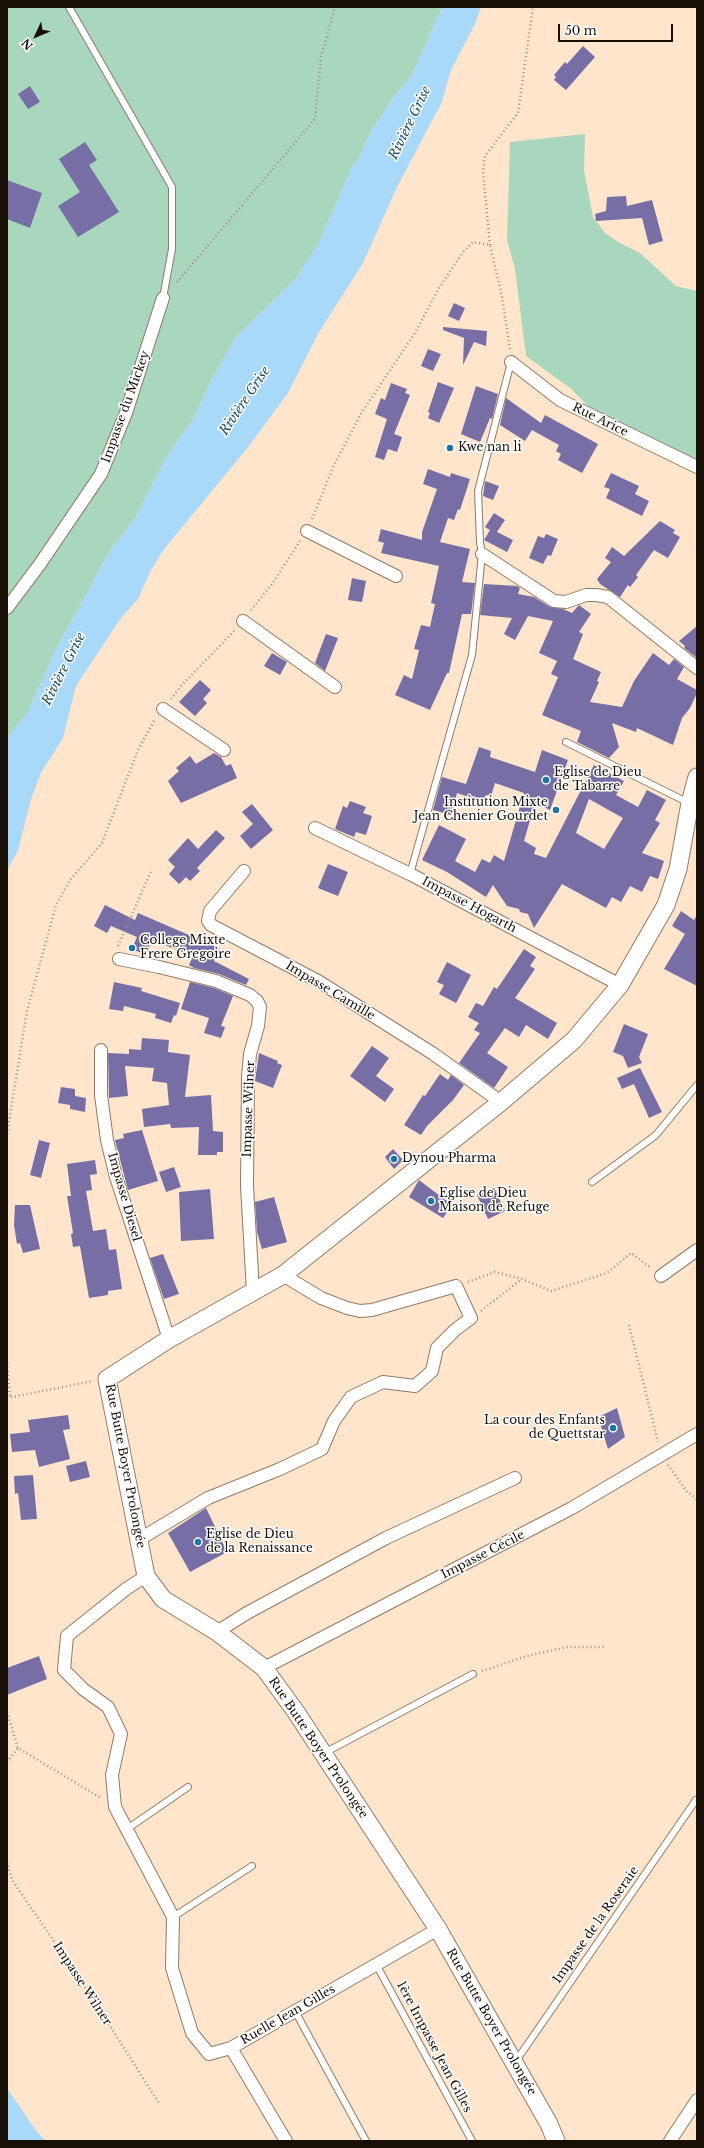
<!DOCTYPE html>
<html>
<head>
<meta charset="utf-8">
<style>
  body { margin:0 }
  #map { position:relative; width:704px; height:2148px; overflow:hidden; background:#ffe5cc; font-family:"Libre Baskerville",serif }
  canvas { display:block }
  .frame { position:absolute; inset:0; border:8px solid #181007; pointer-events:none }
  .north { position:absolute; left:16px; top:16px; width:40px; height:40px; -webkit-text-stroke:3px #fff; paint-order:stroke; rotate:226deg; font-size:11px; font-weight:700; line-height:16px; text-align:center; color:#181007 }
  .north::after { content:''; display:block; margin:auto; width:14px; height:18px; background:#181007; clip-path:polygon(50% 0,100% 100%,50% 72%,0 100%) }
  .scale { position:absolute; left:558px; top:24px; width:115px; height:18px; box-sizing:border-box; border:2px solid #181007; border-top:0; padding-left:5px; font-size:12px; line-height:14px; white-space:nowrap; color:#181007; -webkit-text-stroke:3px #fff; paint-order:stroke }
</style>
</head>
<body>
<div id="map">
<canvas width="704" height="2148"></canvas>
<div class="frame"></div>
<div class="north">N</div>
<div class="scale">50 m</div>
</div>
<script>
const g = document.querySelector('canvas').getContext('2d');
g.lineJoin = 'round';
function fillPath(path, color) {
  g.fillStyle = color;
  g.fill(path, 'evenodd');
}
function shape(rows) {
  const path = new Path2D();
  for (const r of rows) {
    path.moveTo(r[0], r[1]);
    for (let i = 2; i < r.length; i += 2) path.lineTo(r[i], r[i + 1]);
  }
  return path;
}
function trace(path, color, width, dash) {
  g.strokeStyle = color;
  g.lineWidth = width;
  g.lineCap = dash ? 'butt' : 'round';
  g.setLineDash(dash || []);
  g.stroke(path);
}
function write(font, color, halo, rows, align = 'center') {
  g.font = font + ' "Libre Baskerville",serif';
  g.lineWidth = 3;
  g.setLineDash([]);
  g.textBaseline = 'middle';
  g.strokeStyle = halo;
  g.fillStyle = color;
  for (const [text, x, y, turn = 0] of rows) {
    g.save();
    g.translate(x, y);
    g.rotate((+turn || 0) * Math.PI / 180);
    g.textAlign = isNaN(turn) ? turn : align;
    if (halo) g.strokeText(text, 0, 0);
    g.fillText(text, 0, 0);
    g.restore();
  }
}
fillPath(shape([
  [7,7,444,7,438,16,412,75,393,98,370,133,359,158,351,169,319,243,296,278,236,337,210,383,192,421,167,456,135,518,111,549,56,649,28,712,7,738],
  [585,134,584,170,593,217,605,233,620,243,640,253,676,286,697,291,697,460,611,424,589,407,570,388,526,356,515,269,507,240,510,142]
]), '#a9d7bd');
fillPath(shape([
  [444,7,481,7,475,24,451,70,442,102,397,187,363,263,319,332,288,393,249,446,165,548,151,570,138,599,121,618,76,686,63,738,41,773,31,799,18,850,7,871,7,738,28,712,56,649,111,549,135,518,167,456,192,421,210,383,236,337,296,278,319,243,351,169,359,158,370,133,393,98,412,75,438,16],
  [7,2088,37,2132,46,2141,7,2141]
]), '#a9d9f9');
fillPath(shape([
  [583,46,595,57,566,90,554,80,556,77,554,75,565,62,567,64],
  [30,86,40,102,28,109,18,94],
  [85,142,97,160,89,165,119,212,78,237,58,206,80,192,59,159],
  [7,180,42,193,30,228,7,219],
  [626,196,627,206,652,200,663,241,649,245,642,218,596,221,595,214,606,211,607,197],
  [454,303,465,308,459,321,448,316],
  [443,327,487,331,486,346,474,342,463,365,464,338,443,330],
  [428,349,441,354,433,371,421,366],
  [438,382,454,388,439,423,428,418,430,413,428,412],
  [391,383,407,389,405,393,410,395,394,434,402,437,397,452,388,449,384,460,375,457,387,419,375,414,381,398,385,400],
  [476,386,498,394,492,419,490,418,480,442,461,434],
  [506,398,541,423,545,415,598,444,582,473,558,460,561,454,556,451,559,445,532,430,525,441,500,425],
  [428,469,450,477,451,473,470,479,460,510,458,509,454,520,448,518,440,542,470,549,462,582,475,583,471,614,462,614,449,673,447,673,430,710,395,695,404,675,412,679,419,650,414,649,421,625,430,627,435,604,431,603,439,566,381,553,384,543,378,541,381,529,422,540,422,532,437,489,423,484],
  [611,473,639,486,635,494,649,501,642,516,606,498,610,489,604,487],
  [485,481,499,486,493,500,483,496],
  [494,513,505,520,497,532,513,540,507,552,484,540,490,530,485,527],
  [660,521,675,530,673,533,680,537,668,558,654,550,636,575,638,577,630,587,628,585,620,597,600,584,597,579,611,562,605,558,612,547,624,556],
  [546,534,558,539,551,556,548,555,543,564,529,558,538,536,544,538],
  [352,578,366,581,362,602,348,600],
  [484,584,517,586,520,588,518,594,534,597,550,607,563,609,572,613,579,605,591,614,579,632,583,634,573,659,601,672,597,681,599,682,590,702,622,707,634,681,653,653,669,665,674,659,684,667,677,679,697,690,697,693,690,708,682,718,673,745,637,728,636,732,612,723,619,747,609,758,577,742,581,731,542,715,558,677,551,674,557,661,539,653,553,621,528,616,515,640,504,634,512,618,480,615],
  [697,626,697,658,684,648,685,646,679,641],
  [326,634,338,638,325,671,315,663],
  [272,653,287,662,280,675,264,666],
  [200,680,211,690,203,699,207,703,195,716,179,702],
  [479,747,491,751,490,757,535,772,542,750,568,760,550,810,535,803,524,841,536,848,534,854,546,858,594,765,624,781,616,795,638,807,647,790,666,800,655,820,660,823,642,853,664,861,658,879,650,876,642,892,630,886,621,902,612,897,606,908,562,884,534,928,528,914,520,912,519,909,507,906,493,885,486,897,447,872,422,860,439,825,466,839,455,861,475,872,482,859,490,863,494,855,504,861,524,793,495,783,491,796,486,795,484,802,457,793,451,815,433,810,442,777,466,784],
  [589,799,623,818,604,849,576,833],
  [214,753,221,757,226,766,231,764,237,778,181,803,168,781,179,771,176,768,190,756,196,764],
  [350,801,366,807,363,813,372,816,366,835,356,832,354,837,335,829,343,806,347,808],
  [252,804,273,830,251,849,240,836,253,824,242,812],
  [216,830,225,838,197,868,200,871,190,881,186,877,179,884,169,874,175,867,168,860,188,838,198,849],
  [328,864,348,872,338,896,318,888],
  [105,905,135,920,138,913,219,948,214,961,249,979,246,985,219,974,194,968,189,965,193,956,152,940,146,955,132,949,137,937,111,926,107,933,94,926],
  [681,911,694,920,697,915,697,986,664,969,685,934,672,926],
  [524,949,536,957,530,966,535,969,515,998,557,1023,548,1039,526,1025,519,1037,505,1028,487,1053,508,1067,494,1088,459,1063,480,1033,474,1030,479,1023,468,1017,476,1003,483,1006,494,987,497,989],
  [447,962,471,975,456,1003,439,994,444,985,437,982],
  [114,982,142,988,141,991,180,1003,176,1016,174,1015,171,1023,155,1018,156,1014,124,1006,123,1011,109,1009],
  [190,982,214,988,233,996,221,1026,225,1027,221,1038,204,1033,209,1018,181,1009],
  [624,1024,648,1034,639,1057,642,1063,628,1068,623,1056,613,1052],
  [142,1038,169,1040,168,1052,190,1055,185,1097,211,1095,213,1131,223,1132,223,1152,217,1152,217,1155,198,1155,199,1127,171,1128,170,1124,144,1127,142,1109,169,1105,167,1083,152,1081,154,1068,125,1066,128,1096,109,1098,108,1053,129,1054,129,1049,141,1050],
  [372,1046,389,1058,376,1076,394,1089,385,1102,350,1076],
  [259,1053,278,1061,277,1063,282,1065,273,1088,255,1081],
  [640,1068,662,1112,649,1118,634,1084,622,1089,617,1078],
  [440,1074,448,1080,451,1075,464,1085,453,1100,427,1126,421,1135,404,1125,423,1095,425,1096],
  [61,1087,75,1089,75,1096,86,1098,85,1112,70,1109,70,1105,58,1103],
  [142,1130,158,1181,128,1190,115,1140,124,1138,123,1134],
  [39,1140,50,1143,41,1178,30,1175],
  [393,1149,403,1160,394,1169,385,1157],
  [95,1160,97,1174,90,1175,92,1190,86,1191,93,1231,106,1229,109,1250,116,1249,122,1289,108,1291,108,1295,89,1298,80,1246,73,1247,71,1234,73,1233,67,1196,71,1196,67,1164],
  [174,1167,181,1187,166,1192,159,1172],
  [419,1180,452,1205,443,1218,409,1197],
  [494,1188,505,1211,488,1219,477,1195],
  [210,1189,214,1239,181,1241,179,1192],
  [274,1197,287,1242,262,1249,257,1232,255,1202],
  [15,1205,30,1205,40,1249,23,1253,20,1243,17,1244,14,1225],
  [163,1254,179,1294,164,1299,150,1258],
  [617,1408,625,1437,608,1449,598,1417],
  [68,1415,70,1429,63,1430,70,1459,39,1467,35,1450,12,1452,10,1434,30,1432,28,1420],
  [86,1461,90,1477,70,1482,66,1466],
  [33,1475,37,1519,21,1520,18,1493,15,1494,14,1476],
  [206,1508,227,1552,190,1572,168,1533],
  [39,1656,47,1679,7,1695,7,1668]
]), '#766ea5');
const lane = shape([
  [69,7,172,187,172,249,163,298],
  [566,742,689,803],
  [410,874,472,655,482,554,480,542,478,491,511,362],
  [592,1182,656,1135,697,1085],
  [324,1753,473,1674],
  [127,1829,188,1787],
  [173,1917,252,1866],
  [376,1964,472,2141],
  [295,2011,366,2141],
  [516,2061,696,1800]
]);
const street = shape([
  [511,362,560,400,697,467],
  [307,531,396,576],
  [482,554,554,601,566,602,586,595,596,595,608,597,697,668],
  [7,608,40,564,101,474,126,413,163,298],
  [243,621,335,687],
  [163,709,224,750],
  [315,828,410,874,620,985],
  [244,871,210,911,208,921,211,925,318,981,432,1053,501,1102],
  [119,959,159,967,216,981,250,995,257,1001,260,1007,258,1026,250,1054,248,1077,247,1186,253,1292],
  [101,1050,101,1095,107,1140,116,1177,169,1339],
  [661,1276,697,1250],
  [140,1539,208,1498,280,1469,322,1449,334,1421,351,1397,383,1382,415,1386,432,1371,437,1348,455,1330,471,1318,456,1286,372,1310,360,1311,347,1308,321,1298,283,1275],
  [146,1576,126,1589,67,1636,64,1670,83,1689,108,1707,121,1734,112,1775,115,1807,173,1917,172,1968,192,2033,209,2054,231,2048],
  [217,1632,247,1613,386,1538,515,1478],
  [264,1668,572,1508,697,1434],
  [286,2141,231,2048,438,1929],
  [670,2141,697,2100]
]);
const secondary = shape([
  [556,2141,549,2124,438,1929,296,1712,264,1668,217,1632,163,1599,146,1576,107,1379,169,1339,283,1275,501,1102,574,1040,620,985,666,905,678,869,690,803,697,777]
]);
trace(lane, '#927a64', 8);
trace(street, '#927a64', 14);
trace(secondary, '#927a64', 19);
trace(shape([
  [490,245,483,172,485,156,518,113,533,7],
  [177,282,315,119,321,57,335,7],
  [312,519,334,465,362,412,415,333,439,288,463,252,473,242,490,245,502,297,510,349],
  [251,610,272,584,300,541],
  [171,699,182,685,234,631],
  [118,946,152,869],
  [7,1134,27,1011,56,905,70,880,102,843,138,750,155,719],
  [468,1282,495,1272,522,1279,551,1291,607,1273,631,1253,651,1268],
  [481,1311,522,1279],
  [629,1325,658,1442],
  [7,1363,10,1397],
  [7,1398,93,1381],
  [668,1465,687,1492,697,1499],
  [482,1671,527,1656,567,1647,606,1647],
  [7,1712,18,1748],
  [7,1762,18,1748,101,1798],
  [7,1862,12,1880,86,1988,160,2105]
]), '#a18e7c', 2.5, [1, 3]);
trace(lane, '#fff', 6);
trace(street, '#fff', 12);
trace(secondary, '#fff', 17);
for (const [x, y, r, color] of [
  [450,448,4,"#1d74a3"],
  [546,780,4,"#1d74a3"],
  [556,810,4,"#1d74a3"],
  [132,948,4,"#1d74a3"],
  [394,1159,4,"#1d74a3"],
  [431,1201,4,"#1d74a3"],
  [613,1428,4,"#1d74a3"],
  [198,1542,4,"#1d74a3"]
]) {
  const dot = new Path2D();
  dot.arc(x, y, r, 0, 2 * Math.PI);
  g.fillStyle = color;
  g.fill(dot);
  trace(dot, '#fff', 1.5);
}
write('12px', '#181007', '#fff', [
  ["Impasse du Mickey",126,407,-70],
  ["Rue Arice",600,420,26],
  ["Impasse Hogarth",469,905,28],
  ["Impasse Camille",330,991,31],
  ["Impasse Wilner",249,1109,-88],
  ["Impasse Diesel",124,1197,74],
  ["Rue Butte Boyer Prolongée",125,1466,79],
  ["Impasse Cécile",483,1555,-27],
  ["Rue Butte Boyer Prolongée",318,1748,56],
  ["Impasse de la Roseraie",596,1925,-55],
  ["Impasse Wilner",82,1984,57],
  ["Ruelle Jean Gilles",288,2015,-30],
  ["Rue Butte Boyer Prolongée",491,2022,60],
  ["1ère Impasse Jean Gilles",434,2047,62]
]);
write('12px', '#181007', '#fff', [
  ["Kwe nan li",458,448],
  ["Eglise de Dieu",554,773],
  ["de Tabarre",554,787],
  ["Institution Mixte",548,803,"right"],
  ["Jean Chenier Gourdet",548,817,"right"],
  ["College Mixte",140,941],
  ["Frere Gregoire",140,955],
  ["Dynou Pharma",402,1159],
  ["Eglise de Dieu",439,1194],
  ["Maison de Refuge",439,1208],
  ["La cour des Enfants",605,1421,"right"],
  ["de Quettstar",605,1435,"right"],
  ["Eglise de Dieu",206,1535],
  ["de la Renaissance",206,1549]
], 'left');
write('italic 13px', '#184762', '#fff', [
  ["Rivière Grise",410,123,-64],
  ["Rivière Grise",245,401,-56],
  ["Rivière Grise",64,669,-63]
]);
</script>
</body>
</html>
